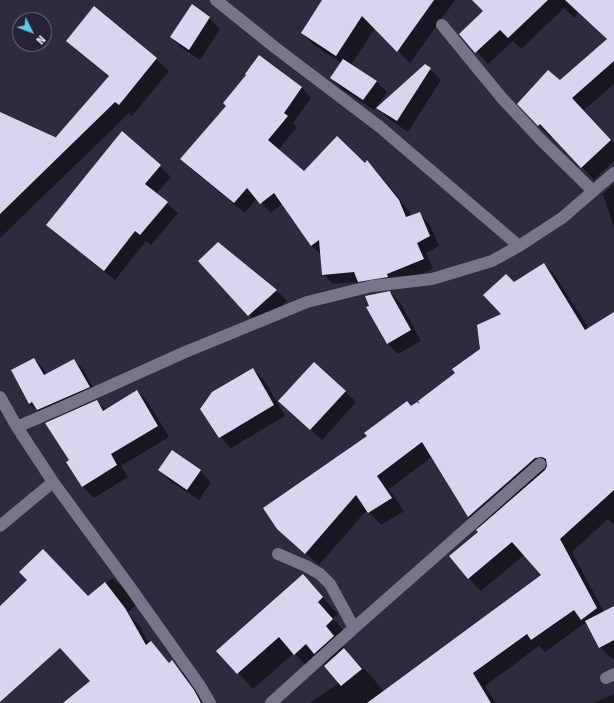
<!DOCTYPE html>
<html>
<head>
<meta charset="utf-8">
<style>
  body { margin:0 }
  #map { position:relative; width:614px; height:703px; overflow:hidden; background:#2e2b3e; font-family:"Fira Sans",sans-serif }
  canvas { display:block }
  .north { position:absolute; left:12px; top:12px; width:40px; height:40px; box-sizing:border-box; background:#242234; border:1px solid #747382; border-radius:50%; rotate:132deg; font-size:11px; font-weight:700; line-height:16px; text-align:center; color:#edecf8 }
  .north::after { content:''; display:block; margin:auto; width:14px; height:18px; background:#5cc7e7; clip-path:polygon(50% 0,100% 100%,50% 72%,0 100%) }
</style>
</head>
<body>
<div id="map">
<canvas width="614" height="703"></canvas>
<div class="north">N</div>
</div>
<script>
const g = document.querySelector('canvas').getContext('2d');
g.lineJoin = 'round';
function fillPath(path, color) {
  g.fillStyle = color;
  g.fill(path, 'evenodd');
}
function shape(rows) {
  const path = new Path2D();
  for (const r of rows) {
    path.moveTo(r[0], r[1]);
    for (let i = 2; i < r.length; i += 2) path.lineTo(r[i], r[i + 1]);
  }
  return path;
}
function trace(path, color, width, dash) {
  g.strokeStyle = color;
  g.lineWidth = width;
  g.lineCap = dash ? 'butt' : 'round';
  g.setLineDash(dash || []);
  g.stroke(path);
}
fillPath(shape([
  [323,0,455,0,410,63,375,28,351,65,376,81,387,92,374,110,342,89,331,78,341,63,314,45,302,33],
  [483,0,614,0,614,84,584,110,614,143,614,161,594,180,553,136,551,138,519,104,560,82,608,40,579,12,574,18,564,8,521,49,513,41,488,64,460,34,485,11],
  [209,18,220,29,200,60,182,48,171,37],
  [67,41,156,59,169,71,132,116,129,113,0,238,0,115,60,141,109,77,80,53],
  [259,56,302,88,311,98,293,123,297,127,278,150,304,172,365,165,367,162,377,171,409,211,411,216,419,213,429,223,439,246,426,253,433,269,397,284,369,291,360,282,333,284,323,274,321,255,312,246,283,203,271,213,257,198,245,213,191,169,182,159,227,106],
  [426,65,441,80,408,132,389,119,378,108],
  [122,133,171,177,156,194,178,213,151,245,146,241,115,280,58,235,47,225],
  [614,184,614,228,603,194],
  [544,264,556,277,589,329,614,313,614,525,608,519,572,552,604,612,614,606,614,660,612,657,611,658,600,647,591,629,585,623,545,652,539,646,485,686,496,703,310,703,339,683,321,660,310,670,294,653,253,689,218,651,303,576,338,614,333,618,348,635,340,642,349,652,348,653,372,677,384,692,542,576,524,555,481,591,468,578,480,528,469,517,432,457,389,489,404,511,381,525,367,510,319,565,277,528,411,407,423,408,456,373,481,350,503,314,515,283],
  [276,290,287,301,259,326,249,315],
  [390,292,401,304,421,341,398,354,387,343],
  [34,359,43,368,47,375,74,360,83,369,98,396,39,413,30,404,12,370],
  [253,369,264,380,285,416,231,448,220,437],
  [137,391,148,402,169,437,121,466,128,477,94,498,83,487,70,461,97,401,106,410],
  [345,391,356,402,322,440,290,412],
  [160,470,200,471,211,482,199,500,170,481],
  [113,578,126,591,136,605,127,613,139,625,149,644,150,642,170,664,172,662,184,674,205,703,64,703,92,681,126,615,0,634,0,607,88,597],
  [614,694,614,703,593,703]
]), '#0007');
fillPath(shape([
  [322,0,434,0,397,52,362,16,336,56,301,33],
  [472,0,548,0,508,38,500,30,475,53,459,34,483,11],
  [565,0,614,0,614,61,572,98,611,140,581,168,540,124,538,126,517,104,548,70,560,80,607,39],
  [192,4,210,17,189,50,170,37],
  [94,6,157,58,119,105,115,102,0,214,0,112,57,138,56,137,109,76,66,41],
  [259,55,302,87,284,113,288,116,268,140,304,171,337,136,365,163,367,160,399,200,406,217,420,212,430,236,417,243,424,259,387,274,388,277,358,282,354,272,322,275,319,240,311,246,274,193,260,204,247,188,234,203,180,159,226,106,223,103,246,75,245,74],
  [343,59,377,81,363,100,330,78],
  [425,64,431,68,397,121,376,108],
  [122,131,161,165,145,184,168,202,140,235,135,231,104,271,46,225],
  [218,242,277,290,248,316,198,261],
  [544,263,585,330,614,312,614,490,560,539,597,608,581,620,574,610,531,640,527,634,473,673,491,703,367,703,541,575,512,542,468,579,449,556,478,532,476,530,545,470,547,466,546,459,542,457,535,458,468,517,422,442,377,476,392,498,368,513,356,495,305,554,277,529,263,508,367,436,364,433,407,401,411,406,417,402,420,404,418,401,455,373,452,369,480,349,477,325,501,314,483,295,506,274,514,282],
  [390,291,391,294,411,330,387,344,366,307,369,306,365,296],
  [34,358,44,375,74,359,90,387,37,410,32,402,29,404,11,370],
  [314,362,346,391,310,430,278,401],
  [253,368,274,405,219,438,200,409,212,392],
  [137,390,158,426,111,454,117,465,82,487,66,462,69,460,45,423,97,400,103,411],
  [172,450,201,470,187,490,158,470],
  [43,549,88,596,105,582,125,608,146,645,151,641,169,663,172,660,194,690,201,703,63,703,90,681,60,648,0,702,0,606,27,580,19,572],
  [303,574,323,597,318,602,333,619,326,626,334,636,314,654,306,644,294,655,279,637,237,674,216,651],
  [614,606,614,640,599,648,585,621],
  [344,648,362,669,341,686,324,666]
]), '#d8d5ee');
trace(shape([
  [354,628,540,464]
]), '#77758a', 12);
trace(shape([
  [216,0,277,49,380,127,519,246],
  [442,25,501,97,540,139,593,191],
  [0,397,17,427,53,482,130,587,200,686,210,703],
  [17,427,63,407,183,353,307,302,372,286,432,279,492,261,519,246,562,218,614,173],
  [0,526,53,482],
  [606,678,614,674],
  [271,703,354,628,330,584,320,574,306,566,278,554]
]), '#77758a', 12);
</script>
</body>
</html>
